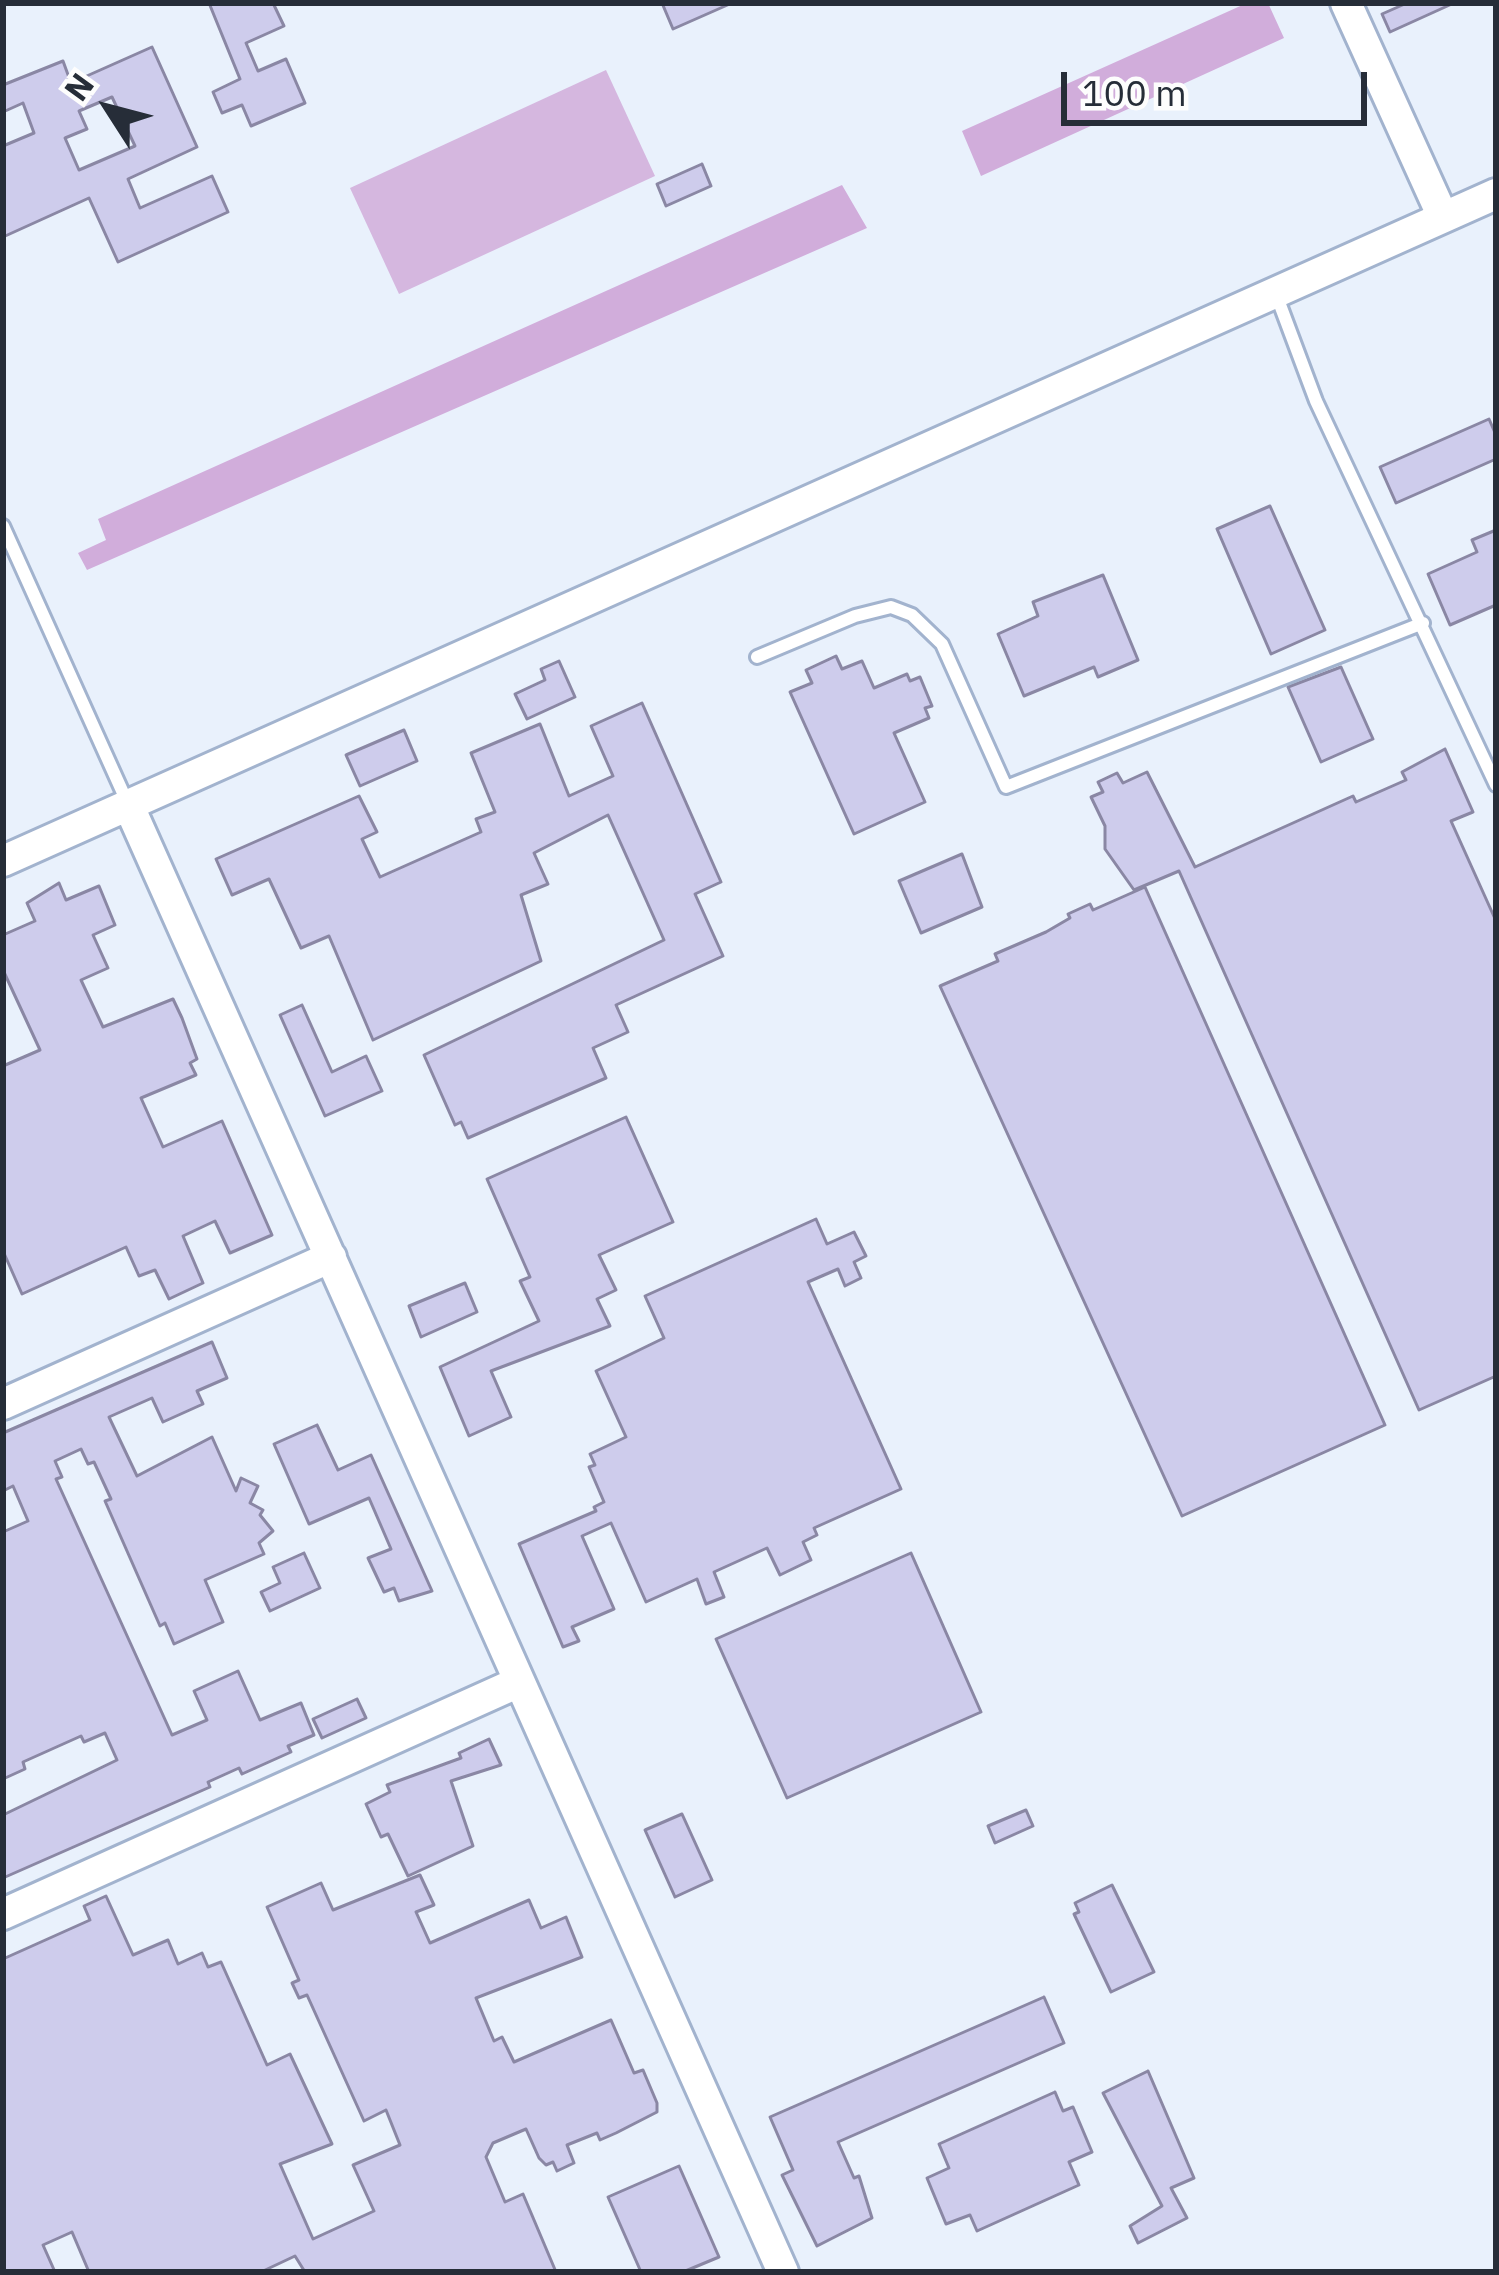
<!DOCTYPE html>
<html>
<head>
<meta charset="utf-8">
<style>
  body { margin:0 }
  #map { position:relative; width:1499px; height:2275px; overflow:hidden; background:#e9f1fc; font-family:"IBM Plex Sans",sans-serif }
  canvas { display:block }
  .frame { position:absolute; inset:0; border:6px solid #262d38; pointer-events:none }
  .north { position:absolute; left:48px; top:48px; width:120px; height:120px; -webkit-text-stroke:9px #fdfdfd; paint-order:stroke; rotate:306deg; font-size:33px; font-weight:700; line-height:48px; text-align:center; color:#262d38 }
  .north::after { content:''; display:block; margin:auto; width:42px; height:54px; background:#262d38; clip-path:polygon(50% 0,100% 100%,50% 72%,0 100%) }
  .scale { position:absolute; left:1061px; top:72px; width:306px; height:54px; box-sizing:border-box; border:6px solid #262d38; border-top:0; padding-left:15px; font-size:36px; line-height:42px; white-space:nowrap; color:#262d38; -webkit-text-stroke:9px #fdfdfd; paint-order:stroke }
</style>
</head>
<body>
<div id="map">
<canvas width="1499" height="2275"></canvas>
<div class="frame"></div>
<div class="north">N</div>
<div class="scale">100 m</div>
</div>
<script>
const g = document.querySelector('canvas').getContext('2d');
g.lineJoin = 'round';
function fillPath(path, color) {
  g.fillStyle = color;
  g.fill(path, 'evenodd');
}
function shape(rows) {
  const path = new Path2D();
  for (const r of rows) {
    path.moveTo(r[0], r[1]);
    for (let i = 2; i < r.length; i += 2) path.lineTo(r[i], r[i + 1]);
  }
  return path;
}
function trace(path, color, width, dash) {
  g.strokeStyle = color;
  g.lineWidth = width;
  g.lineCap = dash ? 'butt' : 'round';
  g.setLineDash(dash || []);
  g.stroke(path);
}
fillPath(shape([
  [606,70,655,176,399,294,350,188]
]), '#d5b7df');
fillPath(shape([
  [1247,3,1268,3,1284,38,981,176,962,131],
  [842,185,867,228,87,570,78,553,106,540,98,519]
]), '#d1addb');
const building = shape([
  [209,3,273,3,284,26,246,43,258,71,286,59,305,103,251,126,242,105,222,113,213,92,240,79,209,3],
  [662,3,732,3,673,29,662,3],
  [1407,3,1454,3,1390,32,1382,14,1407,3],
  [152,47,197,147,128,179,140,208,212,176,228,212,118,262,89,198,3,237,3,146,34,133,23,103,3,112,3,85,63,61,71,83,152,47],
  [112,97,135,146,79,170,65,138,87,129,79,111,112,97],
  [702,164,711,186,666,206,657,184,702,164],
  [1489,419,1496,435,1496,459,1396,503,1380,467,1489,419],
  [1270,506,1325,630,1271,654,1217,529,1270,506],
  [1496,530,1496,605,1450,625,1428,574,1477,552,1472,540,1496,530],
  [1103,575,1138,660,1098,677,1094,667,1024,696,998,634,1038,616,1033,602,1103,575],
  [836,656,842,669,862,661,874,688,907,674,910,681,920,677,932,706,925,708,929,718,894,733,925,802,854,834,790,692,812,683,806,670,836,656],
  [559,661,575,697,527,719,515,694,545,680,541,669,559,661],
  [1341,667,1373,739,1321,762,1288,687,1341,667],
  [642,703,721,882,695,894,723,956,616,1005,628,1032,593,1048,606,1078,468,1138,461,1122,455,1125,424,1055,664,940,608,815,534,853,548,884,521,895,541,961,373,1040,329,936,301,948,269,879,232,895,216,859,359,796,377,832,362,839,380,877,481,832,476,819,495,812,471,753,540,724,569,796,613,776,591,726,642,703],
  [404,730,417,761,360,786,346,755,404,730],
  [1445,749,1473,812,1451,821,1496,921,1496,1376,1419,1410,1179,871,1134,890,1105,849,1105,826,1091,797,1103,792,1098,782,1117,773,1123,783,1147,772,1195,867,1353,796,1356,802,1406,780,1402,772,1445,749],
  [962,854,982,907,921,933,899,881,962,854],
  [59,883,66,900,99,886,115,925,93,935,108,968,81,980,103,1027,173,999,182,1018,197,1059,190,1063,196,1075,141,1098,163,1147,222,1121,272,1235,230,1253,215,1221,183,1236,203,1283,169,1299,155,1270,139,1276,126,1247,22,1294,3,1251,3,1066,40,1050,3,970,3,935,35,921,27,903,59,883],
  [1145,887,1385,1425,1182,1516,940,986,998,961,995,954,1046,932,1070,918,1068,914,1090,904,1093,910,1145,887],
  [302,1005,332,1072,366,1056,382,1091,325,1116,280,1015,302,1005],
  [626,1117,673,1222,599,1255,616,1290,597,1299,610,1326,491,1371,511,1417,469,1436,440,1367,539,1321,520,1281,530,1277,487,1179,626,1117],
  [816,1219,827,1244,854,1232,866,1256,854,1262,861,1278,845,1286,838,1269,808,1282,901,1489,814,1528,817,1535,803,1542,811,1560,780,1575,767,1548,714,1572,724,1597,706,1604,697,1579,646,1602,611,1523,582,1536,614,1609,572,1627,579,1641,563,1647,519,1544,596,1511,594,1507,604,1502,589,1467,595,1465,590,1454,626,1437,596,1371,664,1338,645,1296,816,1219],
  [465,1283,477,1312,421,1337,409,1306,465,1283],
  [212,1342,227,1378,197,1391,203,1404,163,1422,152,1398,109,1417,137,1476,212,1437,236,1491,241,1478,258,1486,250,1503,263,1510,260,1515,273,1531,259,1543,264,1554,205,1580,223,1622,174,1644,165,1623,160,1626,105,1501,111,1499,94,1462,88,1464,81,1449,55,1461,62,1477,56,1479,172,1735,207,1720,194,1691,238,1671,260,1720,301,1703,314,1735,288,1746,291,1752,242,1774,239,1768,208,1782,210,1787,3,1878,3,1815,117,1760,105,1733,84,1742,81,1736,23,1762,25,1769,3,1779,3,1532,28,1521,13,1486,3,1491,3,1433,212,1342],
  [317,1425,338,1470,371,1455,432,1591,399,1601,394,1588,384,1592,368,1558,391,1549,369,1498,309,1524,274,1444,317,1425],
  [304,1553,320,1588,270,1611,261,1592,280,1583,273,1567,304,1553],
  [911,1553,981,1712,787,1798,716,1639,911,1553],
  [357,1699,366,1718,322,1738,313,1719,357,1699],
  [489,1739,501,1765,451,1781,473,1846,408,1876,388,1834,381,1837,366,1804,390,1792,387,1785,461,1758,459,1753,489,1739],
  [1026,1810,1033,1826,995,1843,988,1826,1026,1810],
  [682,1814,712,1880,675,1897,645,1830,682,1814],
  [420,1875,434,1905,416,1912,430,1943,529,1900,541,1928,566,1917,582,1957,476,1998,494,2041,502,2037,514,2062,611,2020,634,2073,643,2070,657,2103,657,2112,616,2133,600,2140,597,2133,567,2145,574,2163,557,2171,553,2162,546,2165,539,2158,526,2129,493,2143,486,2157,505,2202,523,2194,556,2272,305,2272,295,2256,261,2272,89,2272,72,2232,43,2245,55,2272,3,2272,3,1959,90,1920,84,1906,106,1896,133,1955,168,1940,178,1964,202,1953,208,1967,221,1962,267,2065,290,2054,332,2144,280,2164,313,2239,374,2211,353,2165,400,2145,386,2110,364,2121,307,1995,299,1998,292,1983,299,1980,267,1907,321,1883,333,1910,420,1875],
  [1112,1885,1154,1972,1111,1992,1074,1914,1079,1912,1075,1903,1112,1885],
  [1044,1997,1064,2043,838,2142,854,2178,859,2176,872,2218,817,2246,782,2175,793,2170,770,2117,1044,1997],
  [1148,2071,1194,2178,1171,2188,1187,2218,1138,2243,1130,2226,1162,2206,1103,2093,1148,2071],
  [1055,2092,1063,2111,1073,2107,1092,2152,1069,2162,1079,2185,977,2231,970,2215,946,2224,927,2178,949,2168,939,2144,1055,2092],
  [679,2166,719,2257,683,2272,641,2272,608,2197,679,2166]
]);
fillPath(building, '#ceccec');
trace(building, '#8a87a4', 3);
const service = shape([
  [1276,294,1316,401,1496,785],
  [3,526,128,804],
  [757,657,855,616,891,607,912,615,942,644,1006,787,1423,623]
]);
const tertiary = shape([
  [1346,3,1443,217],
  [128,804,783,2272],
  [3,861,1496,194],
  [3,1404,331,1257],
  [3,1914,519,1682]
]);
trace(service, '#a2b3ce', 18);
trace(tertiary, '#a2b3ce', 36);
trace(service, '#fff', 12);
trace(tertiary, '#fff', 30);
</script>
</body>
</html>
